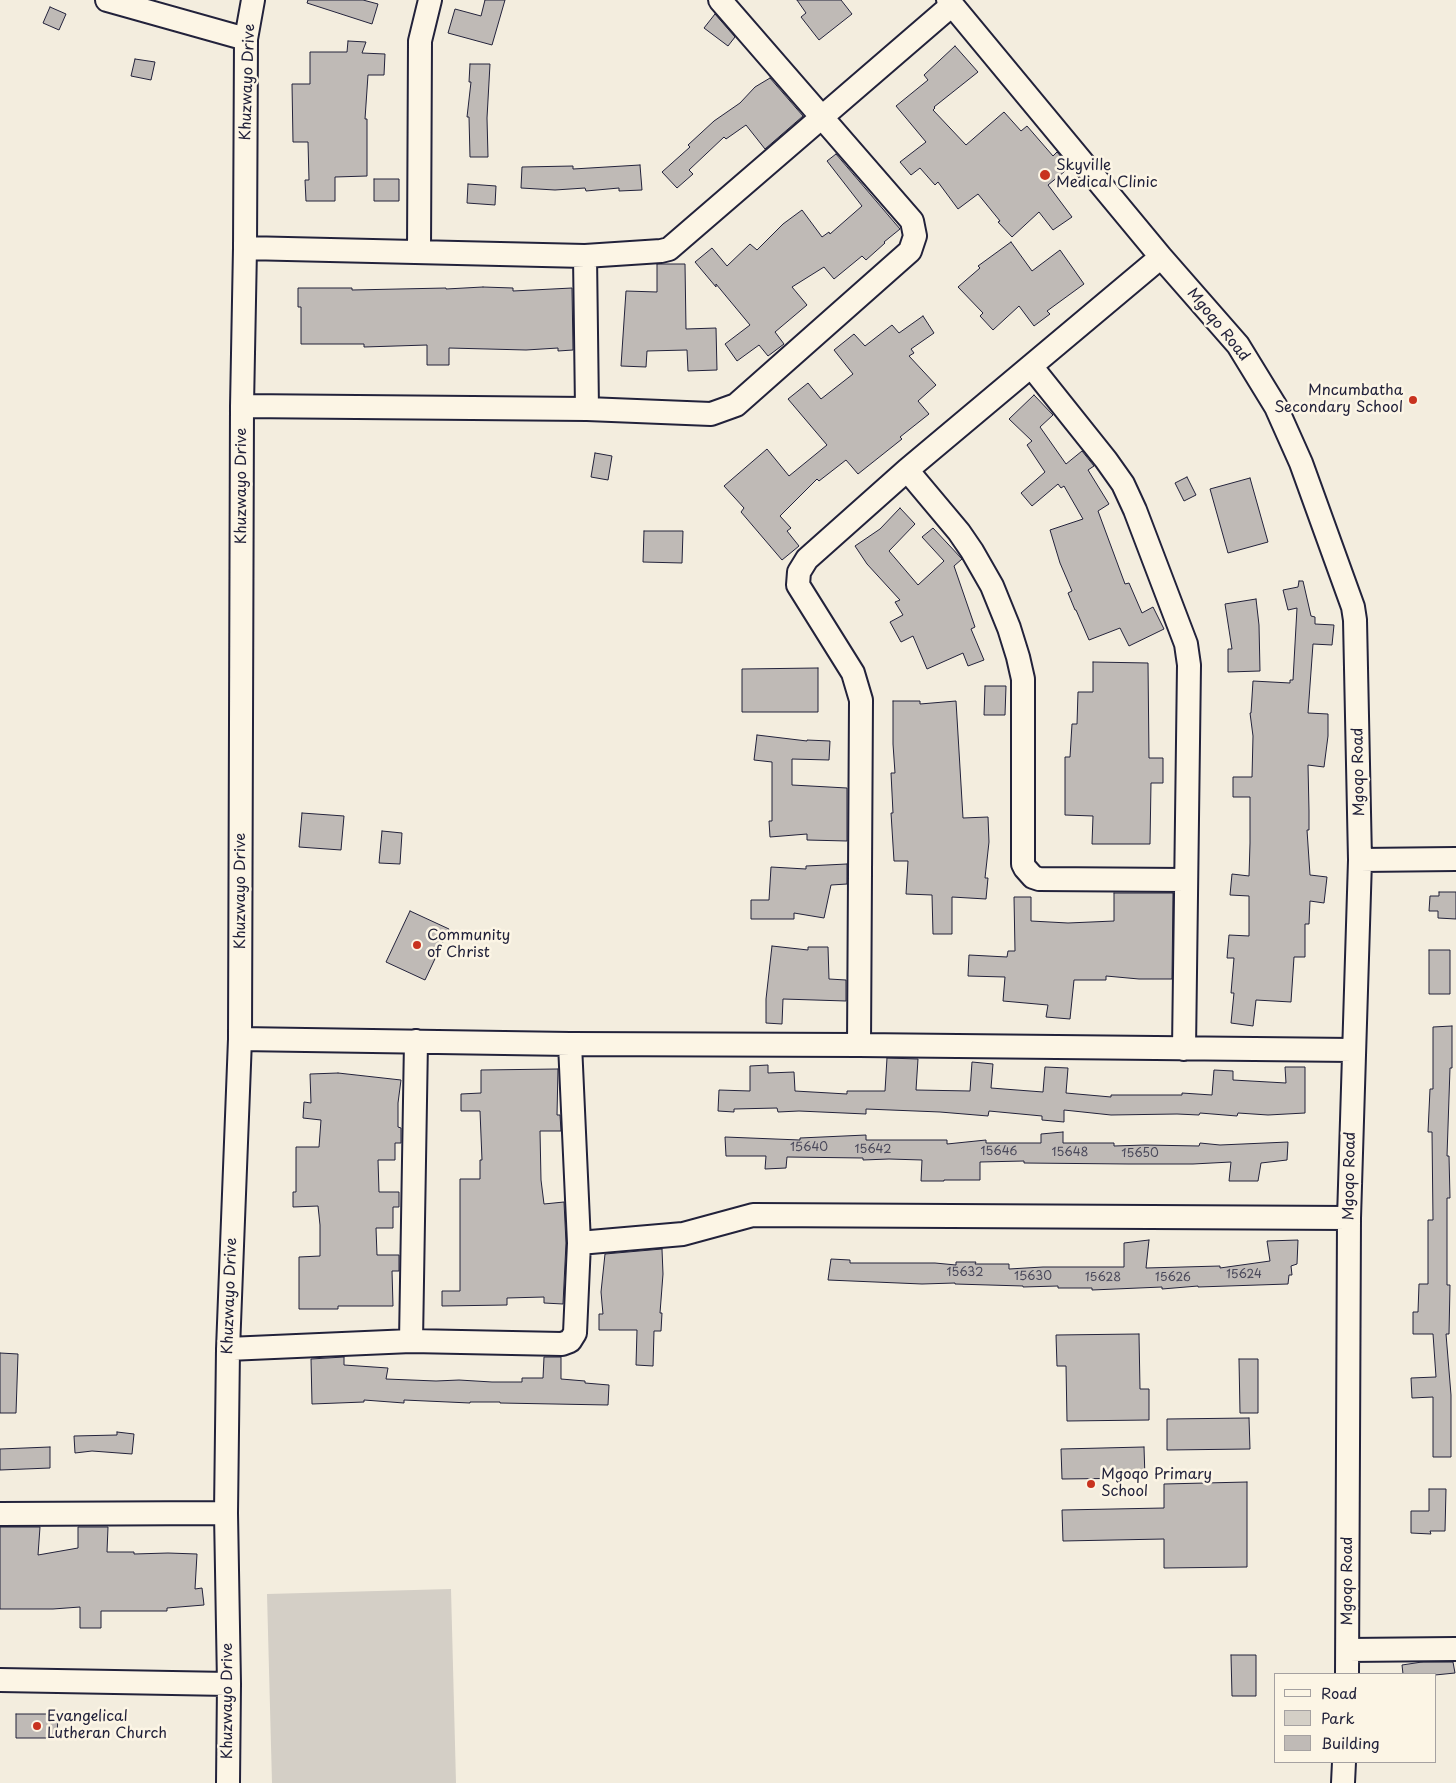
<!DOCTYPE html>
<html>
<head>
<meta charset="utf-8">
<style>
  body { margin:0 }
  #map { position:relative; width:1456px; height:1783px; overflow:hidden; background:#f3edde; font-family:"Playpen Sans",sans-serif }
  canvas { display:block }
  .legend { position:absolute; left:1274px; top:1673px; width:162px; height:90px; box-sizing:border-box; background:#fcf5e5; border:1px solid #a5a1a1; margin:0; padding:6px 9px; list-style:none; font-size:15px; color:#22223b }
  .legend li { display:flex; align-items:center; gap:10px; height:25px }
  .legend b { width:25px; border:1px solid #a5a1a1 }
</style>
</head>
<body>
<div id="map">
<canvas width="1456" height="1783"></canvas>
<ul class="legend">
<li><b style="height:6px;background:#fcf5e5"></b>Road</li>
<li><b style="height:14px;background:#d4cfc6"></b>Park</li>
<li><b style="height:14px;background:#bfbab6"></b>Building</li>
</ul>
</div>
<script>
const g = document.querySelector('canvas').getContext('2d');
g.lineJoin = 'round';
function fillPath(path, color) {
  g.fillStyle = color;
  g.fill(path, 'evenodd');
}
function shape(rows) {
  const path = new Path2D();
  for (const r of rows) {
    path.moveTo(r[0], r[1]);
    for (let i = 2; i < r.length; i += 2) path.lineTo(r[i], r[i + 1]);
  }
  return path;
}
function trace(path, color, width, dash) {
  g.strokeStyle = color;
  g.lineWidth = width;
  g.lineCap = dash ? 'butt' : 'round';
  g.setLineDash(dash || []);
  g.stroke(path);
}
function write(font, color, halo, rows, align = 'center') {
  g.font = font + ' "Playpen Sans",sans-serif';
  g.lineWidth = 5;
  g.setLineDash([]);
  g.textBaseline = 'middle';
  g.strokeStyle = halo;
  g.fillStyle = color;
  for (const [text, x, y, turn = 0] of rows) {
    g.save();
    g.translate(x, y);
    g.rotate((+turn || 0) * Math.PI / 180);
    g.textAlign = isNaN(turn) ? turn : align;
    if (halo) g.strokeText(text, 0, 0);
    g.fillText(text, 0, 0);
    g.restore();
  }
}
fillPath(shape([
  [451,1589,456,1783,272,1783,267,1594]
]), '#d4cfc6');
const building = shape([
  [308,0,363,0,378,4,372,24,307,3,308,0],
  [485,0,505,0,492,45,448,33,455,9,481,16,485,0],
  [797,0,841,0,852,14,819,40,801,17,806,13,797,0],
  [50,7,66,14,59,30,43,23,50,7],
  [715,14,735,37,728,46,704,28,715,14],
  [348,41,366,42,362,53,385,54,384,75,368,75,365,119,367,119,367,176,335,177,335,201,306,201,305,180,309,180,308,142,293,142,292,84,310,84,310,52,347,52,348,41],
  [955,46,978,72,934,107,935,108,933,110,966,145,1004,112,1021,131,1027,126,1053,156,1057,152,1070,167,1048,185,1072,217,1053,230,1039,212,1012,237,998,222,1000,221,978,194,958,209,938,182,935,185,920,168,911,175,900,162,926,142,896,106,928,80,924,75,955,46],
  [135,59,155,62,151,80,131,76,135,59],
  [470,64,490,64,487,118,488,157,470,157,469,117,467,117,471,82,469,82,470,64],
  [770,78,803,116,765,149,746,125,726,139,724,137,689,170,693,174,677,188,662,172,690,147,688,145,714,121,740,103,755,87,770,78],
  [836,154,900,229,884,242,885,243,866,260,862,256,834,279,824,267,792,287,807,305,775,332,784,344,768,356,759,345,737,361,725,344,750,325,716,284,716,287,695,262,712,248,727,266,750,244,757,250,783,224,802,210,822,237,829,232,830,234,862,206,827,161,836,154],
  [640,165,642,190,619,191,619,188,586,191,585,188,555,190,521,188,522,167,573,166,573,169,640,165],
  [374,179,399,179,399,201,374,201,374,179],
  [468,184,496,186,495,205,467,203,468,184],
  [1011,242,1032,271,1060,250,1084,284,1047,311,1050,314,1034,326,1019,306,993,330,980,316,983,313,958,287,980,268,978,266,1011,242],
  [657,264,685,264,686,329,716,328,717,370,688,371,687,350,647,351,646,367,621,366,626,291,657,292,657,264],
  [483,287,513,288,513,291,572,288,573,350,558,351,558,348,526,350,449,348,449,365,427,365,427,345,364,347,364,344,301,344,301,307,298,307,298,288,352,288,352,290,446,288,446,289,483,287],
  [923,316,934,333,911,349,914,353,909,356,936,385,918,401,929,414,900,437,902,439,858,474,846,460,819,481,817,479,780,516,791,528,787,531,799,546,782,560,741,512,744,508,724,486,767,449,789,476,827,445,788,399,808,383,821,399,853,374,834,350,854,334,865,346,892,325,899,333,923,316],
  [1034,395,1053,415,1040,427,1066,464,1082,451,1094,466,1088,470,1109,504,1098,511,1125,584,1129,583,1142,613,1153,607,1164,629,1129,646,1120,628,1089,640,1076,610,1075,610,1068,593,1072,591,1060,563,1050,530,1083,519,1064,486,1061,488,1058,484,1032,506,1021,493,1045,472,1027,445,1032,441,1009,419,1034,395],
  [595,453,612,456,608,480,591,477,595,453],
  [1187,477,1196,495,1184,501,1175,483,1187,477],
  [1250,478,1268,542,1228,553,1210,489,1250,478],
  [900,508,915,524,889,551,918,585,944,561,922,537,933,528,962,559,954,566,975,627,971,629,984,660,968,666,963,653,927,669,913,636,901,642,890,622,903,615,895,602,900,600,867,564,855,546,880,529,900,508],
  [644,531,683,531,682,563,643,562,644,531],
  [1299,581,1303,581,1311,616,1315,617,1315,624,1334,625,1332,645,1313,644,1308,713,1328,714,1328,736,1324,767,1308,765,1309,811,1309,830,1307,830,1310,875,1327,877,1324,903,1310,901,1309,924,1305,924,1305,957,1294,957,1291,1002,1256,1000,1253,1026,1231,1023,1234,993,1231,993,1234,958,1227,958,1229,935,1249,936,1249,896,1230,895,1232,874,1249,876,1250,843,1250,797,1233,797,1233,777,1252,777,1253,736,1250,713,1251,713,1253,681,1290,683,1290,680,1293,680,1297,608,1288,610,1283,590,1298,587,1299,581],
  [1256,599,1259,625,1260,671,1228,672,1228,649,1232,649,1225,604,1256,599],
  [1093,662,1148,663,1149,758,1163,758,1163,783,1151,783,1150,844,1092,844,1093,816,1065,815,1065,757,1070,757,1072,724,1077,724,1078,692,1093,692,1093,662],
  [818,668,818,712,742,712,742,669,818,668],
  [985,686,1006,686,1005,715,984,715,985,686],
  [893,701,920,701,920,704,956,701,963,818,988,817,989,842,985,878,988,878,986,899,952,897,952,934,933,934,932,895,906,894,908,861,894,861,891,813,893,813,891,773,895,773,893,744,893,701],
  [757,735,807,741,807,740,830,741,829,760,792,759,792,785,847,788,847,841,807,840,807,834,770,837,769,821,772,821,772,762,754,760,757,735],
  [302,813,344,816,341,850,299,847,302,813],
  [382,831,402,833,400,864,379,863,382,831],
  [847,864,847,884,831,885,824,918,794,913,794,919,751,919,751,900,769,900,771,867,806,869,806,866,847,864],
  [1439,892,1456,892,1456,919,1438,918,1438,911,1429,911,1430,896,1439,896,1439,892],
  [1114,893,1173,893,1172,979,1139,979,1106,976,1106,980,1074,980,1070,1019,1046,1017,1048,1005,1003,1001,1005,977,968,976,969,955,1007,957,1008,951,1015,951,1014,897,1031,897,1031,921,1068,923,1114,921,1114,893],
  [410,911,449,929,425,980,386,962,410,911],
  [772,946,808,950,808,947,828,947,829,979,846,980,846,1001,783,999,782,1024,766,1023,766,999,772,946],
  [1429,950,1450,950,1450,994,1429,994,1429,950],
  [1452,1026,1452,1068,1450,1068,1447,1156,1449,1156,1450,1198,1447,1198,1447,1285,1450,1285,1449,1334,1446,1334,1451,1395,1451,1457,1433,1457,1433,1397,1412,1398,1411,1378,1436,1377,1433,1334,1413,1334,1413,1312,1418,1312,1419,1284,1428,1284,1428,1220,1433,1220,1432,1132,1428,1132,1430,1089,1433,1089,1433,1027,1452,1026],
  [887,1058,918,1059,916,1090,970,1091,972,1062,993,1064,991,1088,1043,1092,1045,1067,1068,1068,1066,1093,1111,1097,1111,1095,1182,1095,1182,1093,1212,1095,1214,1070,1233,1071,1233,1080,1286,1083,1285,1067,1305,1067,1305,1113,1268,1115,1238,1113,1237,1116,1200,1113,1199,1115,1177,1114,1111,1115,1064,1110,1064,1122,1042,1120,1042,1116,989,1111,988,1116,940,1112,866,1109,866,1114,799,1111,778,1112,777,1108,734,1109,734,1112,718,1111,719,1090,750,1091,750,1066,768,1065,768,1073,794,1072,795,1091,847,1094,847,1091,885,1091,887,1058],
  [558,1069,557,1115,560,1115,561,1131,540,1131,541,1180,544,1204,564,1202,566,1243,563,1304,544,1303,544,1297,507,1298,507,1305,442,1306,442,1291,460,1291,460,1179,480,1179,480,1160,482,1160,480,1111,461,1111,461,1094,481,1093,481,1070,558,1069],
  [338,1073,401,1080,398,1103,398,1127,401,1128,401,1143,395,1143,395,1160,378,1160,379,1192,399,1192,399,1207,393,1207,393,1228,376,1228,377,1255,399,1255,399,1271,392,1271,393,1306,338,1306,338,1309,299,1309,299,1257,320,1256,320,1225,318,1206,293,1207,293,1192,296,1192,296,1147,319,1147,321,1120,303,1118,304,1102,311,1103,310,1074,338,1073],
  [1063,1132,1063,1143,1114,1143,1114,1146,1145,1145,1199,1146,1200,1143,1220,1145,1288,1142,1287,1160,1261,1163,1258,1181,1229,1181,1231,1162,1193,1164,1128,1164,1024,1163,1024,1161,980,1162,980,1180,944,1180,944,1181,921,1181,922,1160,889,1159,863,1160,863,1158,787,1157,786,1168,765,1169,766,1156,726,1156,725,1137,800,1140,800,1138,866,1135,866,1140,947,1140,947,1144,986,1140,986,1143,1041,1143,1041,1134,1063,1132],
  [1149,1240,1146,1268,1220,1266,1220,1268,1270,1261,1267,1241,1298,1240,1297,1264,1291,1266,1292,1275,1289,1275,1288,1284,1198,1287,1198,1286,1162,1289,1162,1287,1092,1290,1092,1288,1058,1288,1058,1286,1023,1287,1023,1286,955,1284,955,1283,922,1284,828,1280,831,1259,850,1260,850,1263,935,1263,956,1265,956,1262,976,1262,975,1264,1009,1264,1009,1269,1043,1267,1124,1267,1124,1243,1149,1240],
  [662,1249,663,1274,660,1313,662,1313,661,1331,654,1331,653,1366,636,1365,637,1330,599,1330,599,1314,603,1314,601,1292,605,1254,662,1249],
  [1139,1334,1140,1389,1149,1389,1149,1420,1067,1421,1066,1366,1057,1366,1056,1335,1139,1334],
  [0,1353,18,1354,16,1413,0,1413,0,1353],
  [344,1357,344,1365,388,1368,386,1379,436,1381,459,1380,492,1382,522,1382,522,1378,543,1378,544,1357,561,1357,561,1379,585,1381,585,1383,609,1385,608,1405,500,1403,500,1402,470,1402,470,1403,404,1400,404,1403,364,1400,364,1402,312,1404,311,1359,344,1357],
  [1239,1359,1258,1359,1258,1413,1240,1413,1239,1359],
  [1249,1418,1250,1449,1167,1450,1167,1419,1249,1418],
  [117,1432,134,1434,132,1454,92,1451,75,1453,74,1436,117,1435,117,1432],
  [50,1447,50,1468,0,1470,0,1449,50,1447],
  [1144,1447,1145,1478,1062,1479,1061,1449,1144,1447],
  [1247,1482,1247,1567,1164,1568,1164,1539,1063,1541,1062,1510,1164,1508,1164,1484,1247,1482],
  [1429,1489,1446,1489,1445,1531,1430,1531,1431,1534,1411,1533,1411,1511,1429,1511,1429,1489],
  [0,1527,40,1527,38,1555,78,1548,78,1527,108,1527,107,1552,134,1552,134,1554,168,1553,197,1554,195,1589,202,1588,204,1605,167,1608,167,1611,101,1611,101,1628,80,1628,80,1607,53,1609,0,1609,0,1527],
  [1231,1655,1256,1655,1256,1696,1232,1696,1231,1655],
  [1422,1662,1453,1662,1455,1673,1435,1675,1403,1674,1402,1665,1422,1662],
  [16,1714,58,1714,57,1738,16,1738,16,1714]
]);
fillPath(building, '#bfbab6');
trace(building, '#22223b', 1);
const minor = shape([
  [107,0,246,39],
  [948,0,1161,257,1238,345,1276,407,1301,463,1353,607,1355,620,1360,860,1349,1218,1347,1674],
  [245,248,585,256,661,251,669,249,952,5],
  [419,251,420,41,430,0],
  [585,256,587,409],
  [1031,366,1106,460,1123,484,1135,510,1186,644,1189,665,1184,1049],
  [242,406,587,409,711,414,736,405,910,251,915,236,912,221,720,0],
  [907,470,959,532,972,551,992,586,1009,628,1018,657,1023,679,1023,864,1025,868,1033,877,1039,879,1186,880],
  [1360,860,1456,859],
  [240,1039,570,1044,859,1045,1353,1050],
  [859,1045,861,700,853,673,798,585,799,572,807,559,907,470,1161,257],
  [579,1243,683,1234,753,1215,1349,1218],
  [411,1341,416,1041],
  [228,1349,411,1341,562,1344,570,1341,575,1333,579,1243,570,1044],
  [0,1514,226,1513],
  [1348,1650,1456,1649],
  [0,1680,229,1684],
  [228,1783,229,1684,226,1513,228,1349,240,1039,242,406,245,248,246,39,253,0],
  [1343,1783,1344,1762]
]);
trace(minor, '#22223b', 26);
trace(minor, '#fcf5e5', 22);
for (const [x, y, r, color] of [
  [1045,175,6,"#c8321e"],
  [1413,400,5,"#c8321e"],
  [417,945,5,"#c8321e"],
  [1091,1484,5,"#c8321e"],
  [37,1726,5,"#c8321e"]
]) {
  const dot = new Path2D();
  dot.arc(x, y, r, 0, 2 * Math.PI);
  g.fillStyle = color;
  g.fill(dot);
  trace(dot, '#fcf5e5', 2);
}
write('12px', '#49485a', null, [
  ["15640",809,1148],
  ["15642",873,1150],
  ["15646",999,1152],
  ["15648",1070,1153],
  ["15650",1140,1154],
  ["15632",965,1273],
  ["15624",1244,1275],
  ["15630",1033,1277],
  ["15628",1103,1278],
  ["15626",1173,1278]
]);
write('15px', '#22223b', '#fcf5e5', [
  ["Khuzwayo Drive",248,82,-88],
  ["Mgoqo Road",1218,325,51],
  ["Khuzwayo Drive",242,486,-90],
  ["Mgoqo Road",1359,772,-91],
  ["Khuzwayo Drive",241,891,-90],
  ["Mgoqo Road",1350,1176,-89],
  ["Khuzwayo Drive",230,1296,-88],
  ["Mgoqo Road",1348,1581,-90],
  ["Khuzwayo Drive",228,1701,-90]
]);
write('15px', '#22223b', '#fcf5e5', [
  ["Skyville",1056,166],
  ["Medical Clinic",1056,183],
  ["Mncumbatha",1403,391,"right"],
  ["Secondary School",1403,408,"right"],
  ["Community",427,936],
  ["of Christ",427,953],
  ["Mgoqo Primary",1101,1475],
  ["School",1101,1492],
  ["Evangelical",47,1717],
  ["Lutheran Church",47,1734]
], 'left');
</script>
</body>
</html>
